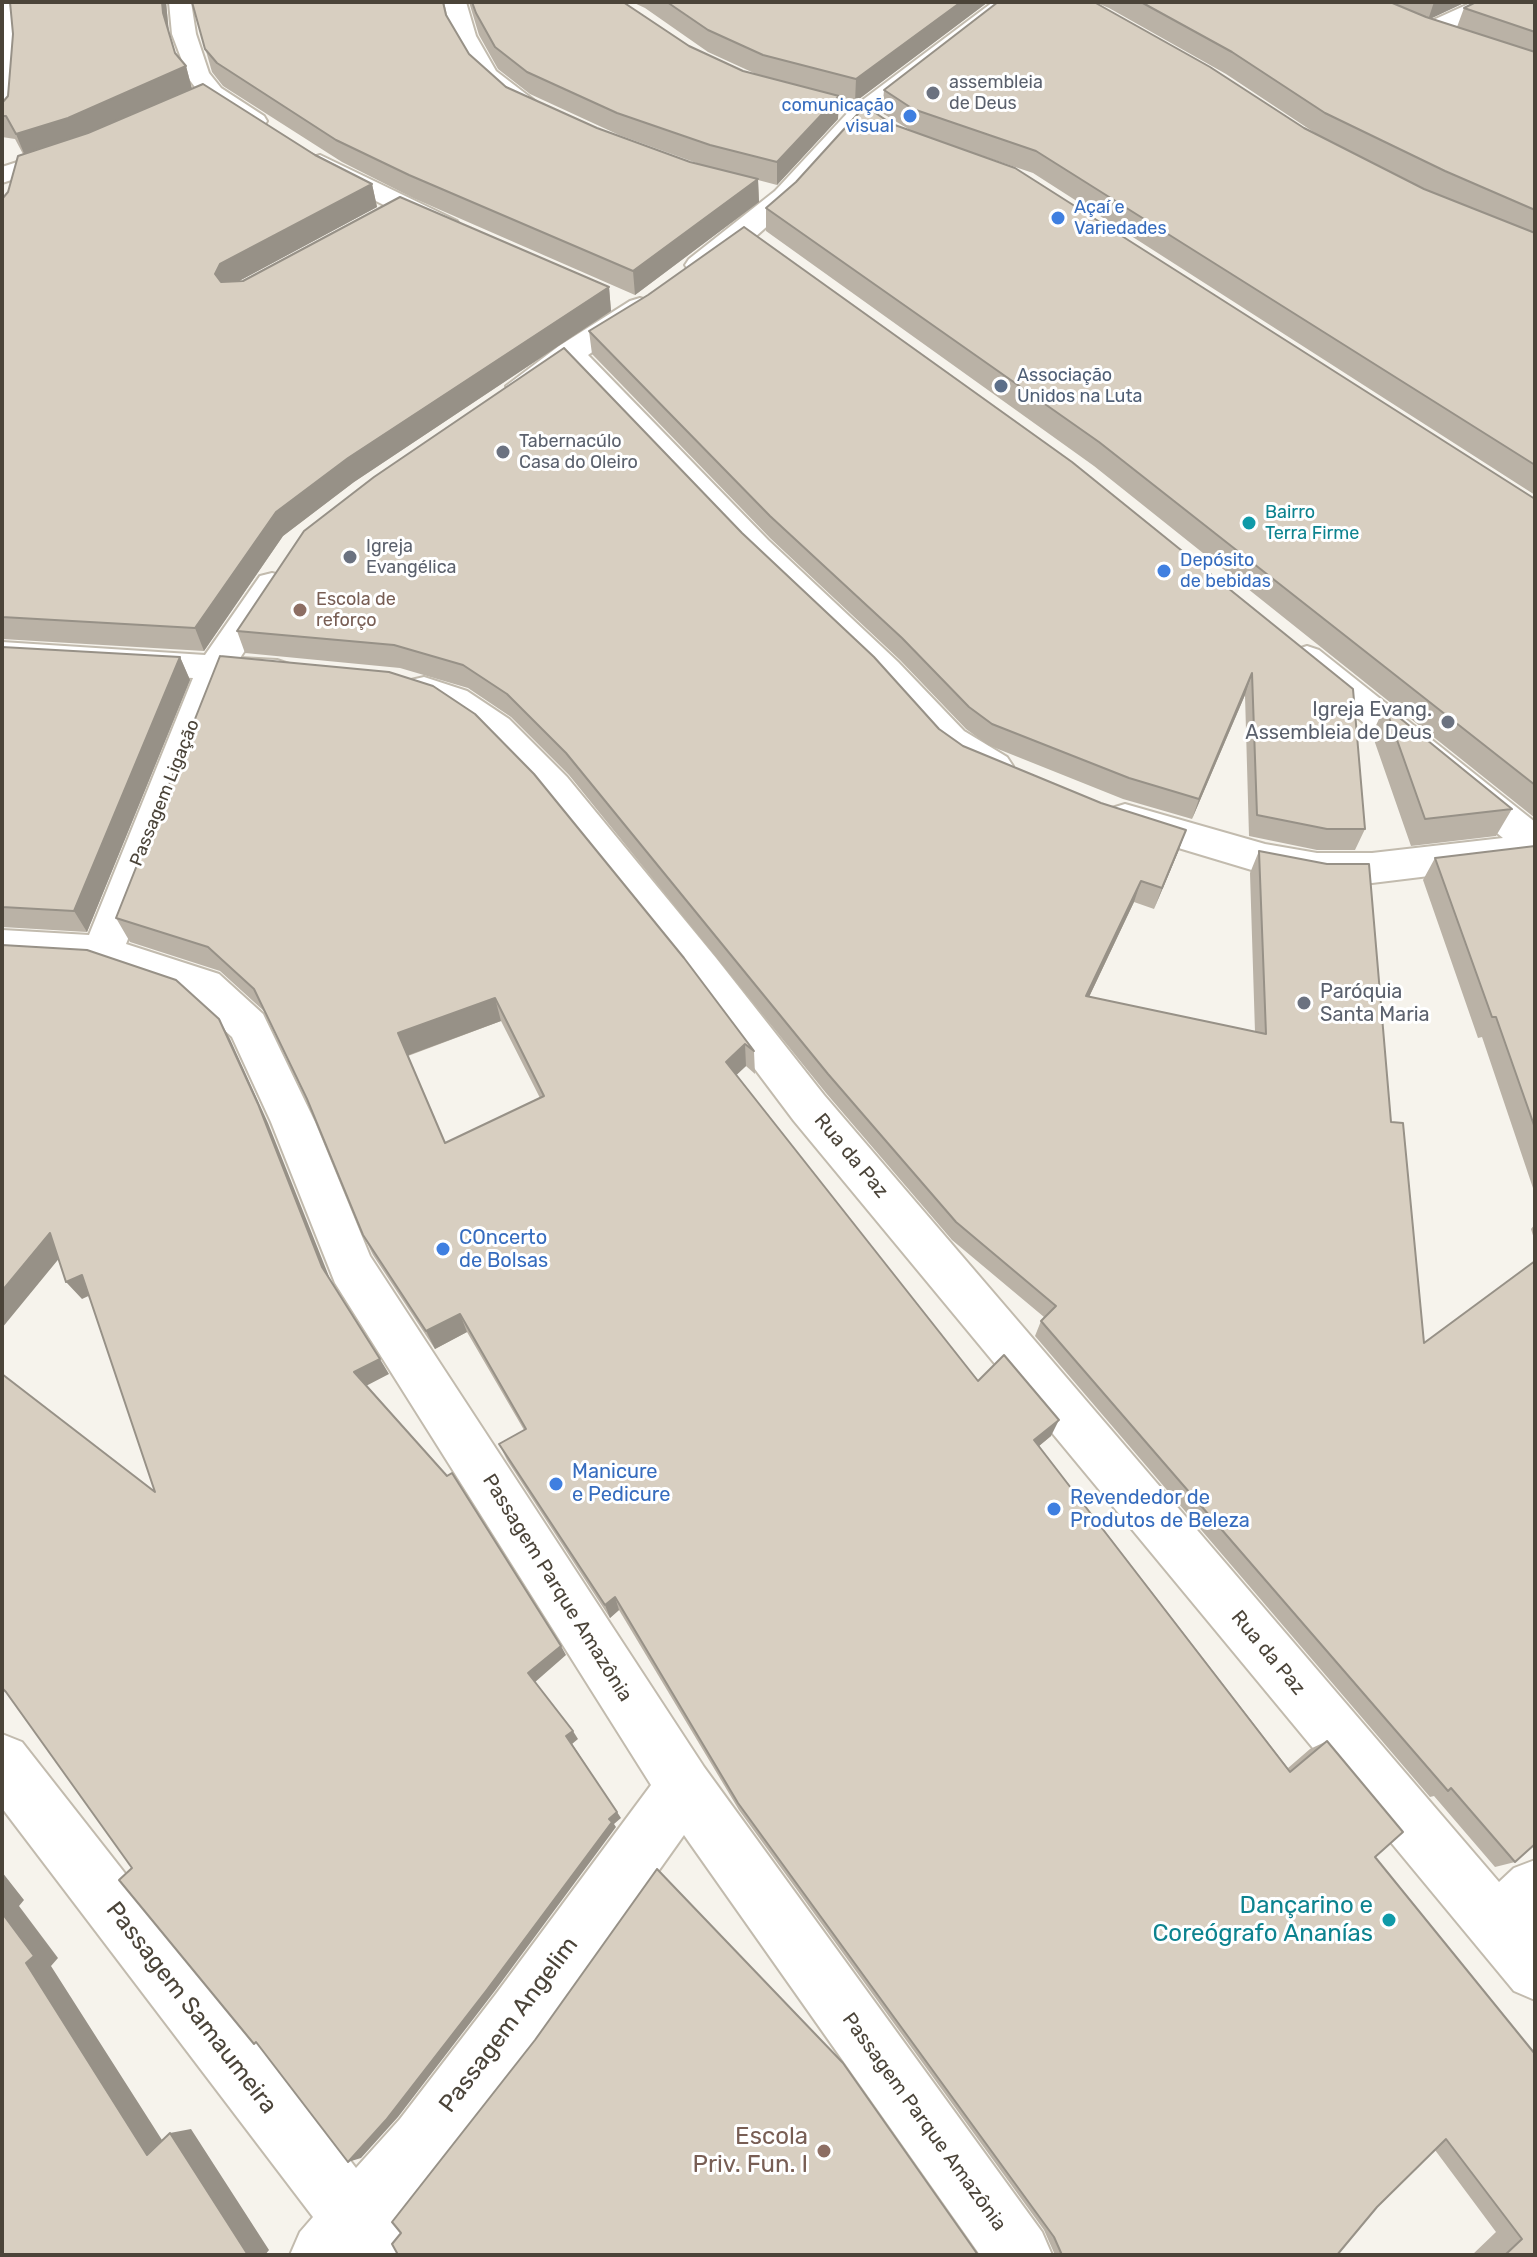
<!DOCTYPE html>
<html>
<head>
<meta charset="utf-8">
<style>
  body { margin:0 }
  #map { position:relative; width:1537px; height:2257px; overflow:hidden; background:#f6f3ec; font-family:Rubik,sans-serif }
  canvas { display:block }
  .frame { position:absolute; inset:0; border:4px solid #4b4439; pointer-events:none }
</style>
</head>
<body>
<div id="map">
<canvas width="1537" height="2257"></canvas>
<div class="frame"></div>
</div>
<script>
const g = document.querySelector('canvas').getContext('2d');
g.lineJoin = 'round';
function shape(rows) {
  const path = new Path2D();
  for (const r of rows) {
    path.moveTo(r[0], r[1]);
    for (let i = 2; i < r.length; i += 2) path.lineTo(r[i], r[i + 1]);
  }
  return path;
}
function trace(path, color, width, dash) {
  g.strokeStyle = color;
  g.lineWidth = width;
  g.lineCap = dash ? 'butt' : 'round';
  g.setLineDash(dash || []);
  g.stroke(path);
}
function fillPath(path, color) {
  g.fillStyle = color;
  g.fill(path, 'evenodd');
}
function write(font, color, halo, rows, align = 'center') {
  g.font = font + ' Rubik,sans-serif';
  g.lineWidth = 6;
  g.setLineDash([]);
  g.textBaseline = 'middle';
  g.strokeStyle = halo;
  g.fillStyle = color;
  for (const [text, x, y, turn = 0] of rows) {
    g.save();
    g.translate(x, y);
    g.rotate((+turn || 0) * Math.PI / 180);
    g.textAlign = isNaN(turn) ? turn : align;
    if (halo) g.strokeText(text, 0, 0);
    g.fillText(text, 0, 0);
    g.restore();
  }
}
const minor = shape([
  [2,2,14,2,18,56,14,117,11,122,2,124,2,2],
  [169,2,191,2,196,34,209,73,221,88,264,116,267,121,264,126,246,126,203,98,189,79,172,34,169,2],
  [444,2,466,2,476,36,496,71,535,101,538,106,535,111,517,111,479,80,452,36,444,2],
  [993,2,1018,2,870,118,793,203,754,238,709,271,699,273,689,271,685,265,689,259,775,191,852,108,993,2],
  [1473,2,1502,2,1499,7,1436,36,1428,38,1420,36,1416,31,1420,26,1473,2],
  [70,145,79,148,83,153,79,158,2,183,2,167,70,145],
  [320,155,457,221,461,227,457,233,448,235,439,233,311,168,307,163,311,158,320,155],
  [640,298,650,301,654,307,650,313,588,355,768,540,898,662,964,731,1007,757,1013,766,1007,775,994,779,981,775,938,749,874,678,744,554,568,368,532,392,521,395,510,392,506,386,559,346,630,301,640,298],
  [272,573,284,576,289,584,240,658,277,660,289,664,295,672,289,680,277,684,228,681,126,944,219,974,263,1014,315,1122,370,1256,704,1767,1042,2232,1052,2255,980,2255,684,1835,540,2038,444,2163,395,2222,411,2255,290,2255,300,2232,313,2217,2,1808,2,1734,22,1742,356,2168,400,2119,496,1994,651,1785,335,1283,271,1122,232,1037,189,998,101,968,2,962,2,930,89,935,193,678,2,666,2,642,205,655,260,576,272,573],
  [1307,646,1319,650,1535,822,1535,863,1372,883,1317,883,1265,874,1112,828,1106,818,1112,808,1125,804,1265,844,1317,853,1372,853,1503,838,1295,666,1289,658,1295,650,1307,646],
  [424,677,467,691,509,719,567,777,716,958,824,1095,1499,1882,1514,1868,1535,1860,1535,2000,1514,1991,794,1121,688,980,541,797,483,737,441,709,411,698,406,689,411,680,424,677]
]);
trace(minor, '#c2bbae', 4);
fillPath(minor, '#fff');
fillPath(shape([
  [10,2,166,2,169,32,175,53,186,66,192,89,372,184,377,207,239,281,609,287,611,311,354,482,283,536,204,651,2,639,2,199,8,192,23,154,15,139,2,137,2,103,8,96,13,34],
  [192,2,446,15,469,54,506,87,597,128,690,162,702,165,619,135,530,94,498,69,479,35,469,2,623,2,689,46,743,71,756,74,708,52,645,8,632,2,988,2,855,102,839,97,838,119,777,185,758,180,759,202,635,295,413,198,342,162,223,86,212,72],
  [998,2,1466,2,1431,18,1457,27,1464,8,1535,2,1535,495,1033,173,950,145,1535,499,1535,818,1094,466,766,231,766,208,892,124,910,130,882,113,884,90],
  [1097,3,1109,8,1226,74,1318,135,1304,128],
  [589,331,1353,689,1365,829,1355,850,1317,850,1249,836,1245,695,1192,819,1123,799,988,745,966,729,900,660,770,538,592,354],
  [742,533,939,729,963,746,1101,803,1186,830,1178,852,1154,909,1134,902,1089,997,1255,1032,1250,873,1259,851,1391,1122,1424,1343,1515,1862,1495,1867,1434,1796,1430,1797,1035,1336,1041,1321,1044,1317,952,1240,826,1093,569,775,511,717,468,688,400,668,245,653,237,631],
  [2,647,180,657,190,680,87,932,2,927],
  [389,672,754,1051,755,1074,746,1066,736,1075,978,1381,1051,1436,1039,1446,1288,1768,1310,1749,1327,1741,1535,2255,1472,2255,1496,2232,1435,2150,1377,2207,1337,2255,1055,2255,1044,2230,739,1810,619,1610,610,1618,507,1460,499,1444,524,1430,467,1332,435,1349,373,1255,363,1235,307,1099,265,1012,220,971,130,942,116,918],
  [501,1021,540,1098,445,1143,408,1056],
  [1385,706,1512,809,1496,836,1411,846,1372,734],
  [1535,846,1535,1194,1482,1037,1478,1038,1423,880,1435,858],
  [1535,1224,1535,1242,1531,1229]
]), '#bab2a6');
fillPath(shape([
  [162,2,166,2,169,35,163,13],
  [961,2,988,2,855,102,856,79],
  [1434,2,1466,2,1428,20],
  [186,66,192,89,76,140,25,156,16,134],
  [839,96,838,119,777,185,777,162],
  [758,179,759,202,635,295,633,271],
  [372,184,377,207,228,287,222,298,215,274,220,264],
  [609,287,611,311,354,482,283,536,204,651,195,628,276,512,348,458],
  [180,657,190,680,87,932,74,911],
  [1252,673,1245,695,1192,819,1199,799],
  [1186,830,1178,852,1154,909,1162,888],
  [1141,881,1134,902,1080,1016,1086,996],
  [495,998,501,1021,406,1056,398,1033],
  [219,1019,230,1039,268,1123,332,1284,322,1267],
  [745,1044,746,1066,727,1084,726,1062],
  [50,1233,66,1250,2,1328,2,1291],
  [82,1275,97,1292,82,1299,66,1282],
  [460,1314,467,1332,435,1349,426,1331],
  [380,1359,389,1374,364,1387,354,1372],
  [1059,1420,1051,1436,1027,1456,1034,1440],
  [615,1597,619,1610,610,1618,605,1605],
  [561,1646,566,1655,534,1683,528,1673],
  [573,1731,578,1739,572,1744,621,1818,614,1824,616,1827,494,1992,398,2117,361,2158,348,2162,566,1736],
  [2,1872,24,1900,19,1906,58,1958,51,1966,169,2151,147,2155,26,1963,2,1913],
  [191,2129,269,2250,265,2255,248,2255,170,2133]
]), '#979187');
const building = shape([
  [10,2,162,2,163,13,175,53,186,66,68,118,16,134,6,116,2,116,2,103,8,96,13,34,10,2],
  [192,2,443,2,446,15,469,54,506,87,597,128,690,162,758,179,633,271,409,175,336,140,217,63,205,49,192,2],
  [472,2,623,2,689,46,743,71,839,96,777,162,710,145,617,113,527,72,495,47,476,13,472,2],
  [667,2,961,2,856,79,763,55,708,30,667,2],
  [998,2,1094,2,1210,67,1304,128,1424,189,1535,233,1535,465,1036,151,913,109,884,90,998,2],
  [1141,2,1390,2,1426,17,1535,52,1535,210,1445,171,1325,113,1232,52,1141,2],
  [1476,2,1535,2,1535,32,1464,8,1476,2],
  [203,84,315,155,372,184,220,264,215,274,221,282,243,281,400,197,609,287,348,458,276,512,195,628,2,617,2,199,8,192,18,156,88,133,203,84],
  [865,106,892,124,1015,168,1535,499,1535,785,1099,442,766,208,796,182,865,106],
  [744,227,1072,462,1353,689,1365,829,1327,829,1257,815,1252,673,1199,799,1129,778,992,724,969,707,902,638,770,516,589,331,648,295,744,227],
  [564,348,742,533,874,657,939,729,963,746,1101,803,1186,830,1162,888,1141,881,1086,996,1266,1034,1259,851,1327,864,1369,864,1391,1122,1403,1123,1424,1343,1535,1261,1535,1844,1515,1862,1451,1788,1448,1791,1041,1321,1056,1306,956,1222,828,1074,566,753,507,694,463,665,394,645,237,631,304,531,374,477,564,348],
  [2,647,180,657,74,911,2,907,2,647],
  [220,656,389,672,433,686,475,714,534,774,684,958,754,1051,745,1044,726,1062,978,1381,1004,1355,1059,1420,1034,1440,1290,1772,1327,1741,1403,1832,1375,1857,1535,2054,1535,2255,1505,2255,1522,2239,1446,2139,1377,2207,1337,2255,1062,2255,1054,2237,738,1803,615,1597,605,1605,499,1444,526,1429,460,1314,426,1331,363,1235,307,1099,254,989,208,947,116,918,220,656],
  [495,998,544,1096,445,1143,398,1033,495,998],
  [1385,706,1512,809,1425,819,1385,706],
  [1535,846,1535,1128,1496,1017,1492,1017,1435,858,1535,846],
  [2,945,87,950,176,980,219,1019,258,1104,322,1267,380,1359,354,1372,447,1476,452,1473,561,1646,528,1673,573,1731,566,1736,617,1812,609,1819,612,1822,486,1991,386,2120,348,2162,256,2042,254,2044,119,1880,132,1868,6,1692,2,1688,2,1374,155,1492,82,1275,66,1282,50,1233,2,1291,2,945],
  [657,1869,843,2063,978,2255,398,2255,397,2253,392,2244,401,2233,392,2222,535,2040,657,1869],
  [2,1913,34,1956,26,1963,147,2155,170,2133,248,2255,2,2255,2,1913]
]);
fillPath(building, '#d8cfc1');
trace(building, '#979187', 2);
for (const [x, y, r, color] of [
  [933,93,8,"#6b7280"],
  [910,116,8,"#3f7fe0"],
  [1058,218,8,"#3f7fe0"],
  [1001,386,8,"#5c6f8a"],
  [503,452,8,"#6b7280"],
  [1249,523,8,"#0f9aa8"],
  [350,557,8,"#6b7280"],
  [1164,571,8,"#3f7fe0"],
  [300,610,8,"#8d6e63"],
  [1448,722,8,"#6b7280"],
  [1304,1003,8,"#6b7280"],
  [443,1249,8,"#3f7fe0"],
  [556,1484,8,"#3f7fe0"],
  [1054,1509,8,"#3f7fe0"],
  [1389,1920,8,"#0f9aa8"],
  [824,2151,8,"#8d6e63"]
]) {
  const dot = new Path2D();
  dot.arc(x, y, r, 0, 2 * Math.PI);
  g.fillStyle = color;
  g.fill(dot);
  trace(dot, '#fff', 3);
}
write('18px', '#5b616d', '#fff', [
  ["assembleia",949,83],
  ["de Deus",949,104],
  ["Tabernacúlo",519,442],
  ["Casa do Oleiro",519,463],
  ["Igreja",366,547],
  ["Evangélica",366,568]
], 'left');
write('18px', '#366cbe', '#fff', [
  ["comunicação",894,106,"right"],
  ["visual",894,127,"right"],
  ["Açaí e",1074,208],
  ["Variedades",1074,229],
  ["Depósito",1180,561],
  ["de bebidas",1180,582]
], 'left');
write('18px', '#4e5e75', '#fff', [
  ["Associação",1017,376],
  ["Unidos na Luta",1017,397]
], 'left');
write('18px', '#0d838f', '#fff', [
  ["Bairro",1265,513],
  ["Terra Firme",1265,534]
], 'left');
write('18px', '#785e54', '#fff', [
  ["Escola de",316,600],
  ["reforço",316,621]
], 'left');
write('18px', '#4b4439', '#fff', [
  ["Passagem Ligação",165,793,-68]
]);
write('20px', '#5b616d', '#fff', [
  ["Igreja Evang.",1432,710],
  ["Assembleia de Deus",1432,733],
  ["Paróquia",1320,992,"left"],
  ["Santa Maria",1320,1015,"left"]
], 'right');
write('20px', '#4b4439', '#fff', [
  ["Rua da Paz",851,1156,50],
  ["Passagem Parque Amazônia",557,1588,58],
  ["Rua da Paz",1268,1653,50],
  ["Passagem Parque Amazônia",924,2122,54]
]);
write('20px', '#366cbe', '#fff', [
  ["COncerto",459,1238],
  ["de Bolsas",459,1261],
  ["Manicure",572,1472],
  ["e Pedicure",572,1495],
  ["Revendedor de",1070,1498],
  ["Produtos de Beleza",1070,1521]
], 'left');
write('24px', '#0d838f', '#fff', [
  ["Dançarino e",1373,1906],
  ["Coreógrafo Ananías",1373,1934]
], 'right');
write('24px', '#4b4439', '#fff', [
  ["Passagem Samaumeira",191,2008,52],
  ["Passagem Angelim",509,2025,-53]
]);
write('24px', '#785e54', '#fff', [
  ["Escola",808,2137],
  ["Priv. Fun. I",808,2165]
], 'right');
</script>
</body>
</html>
